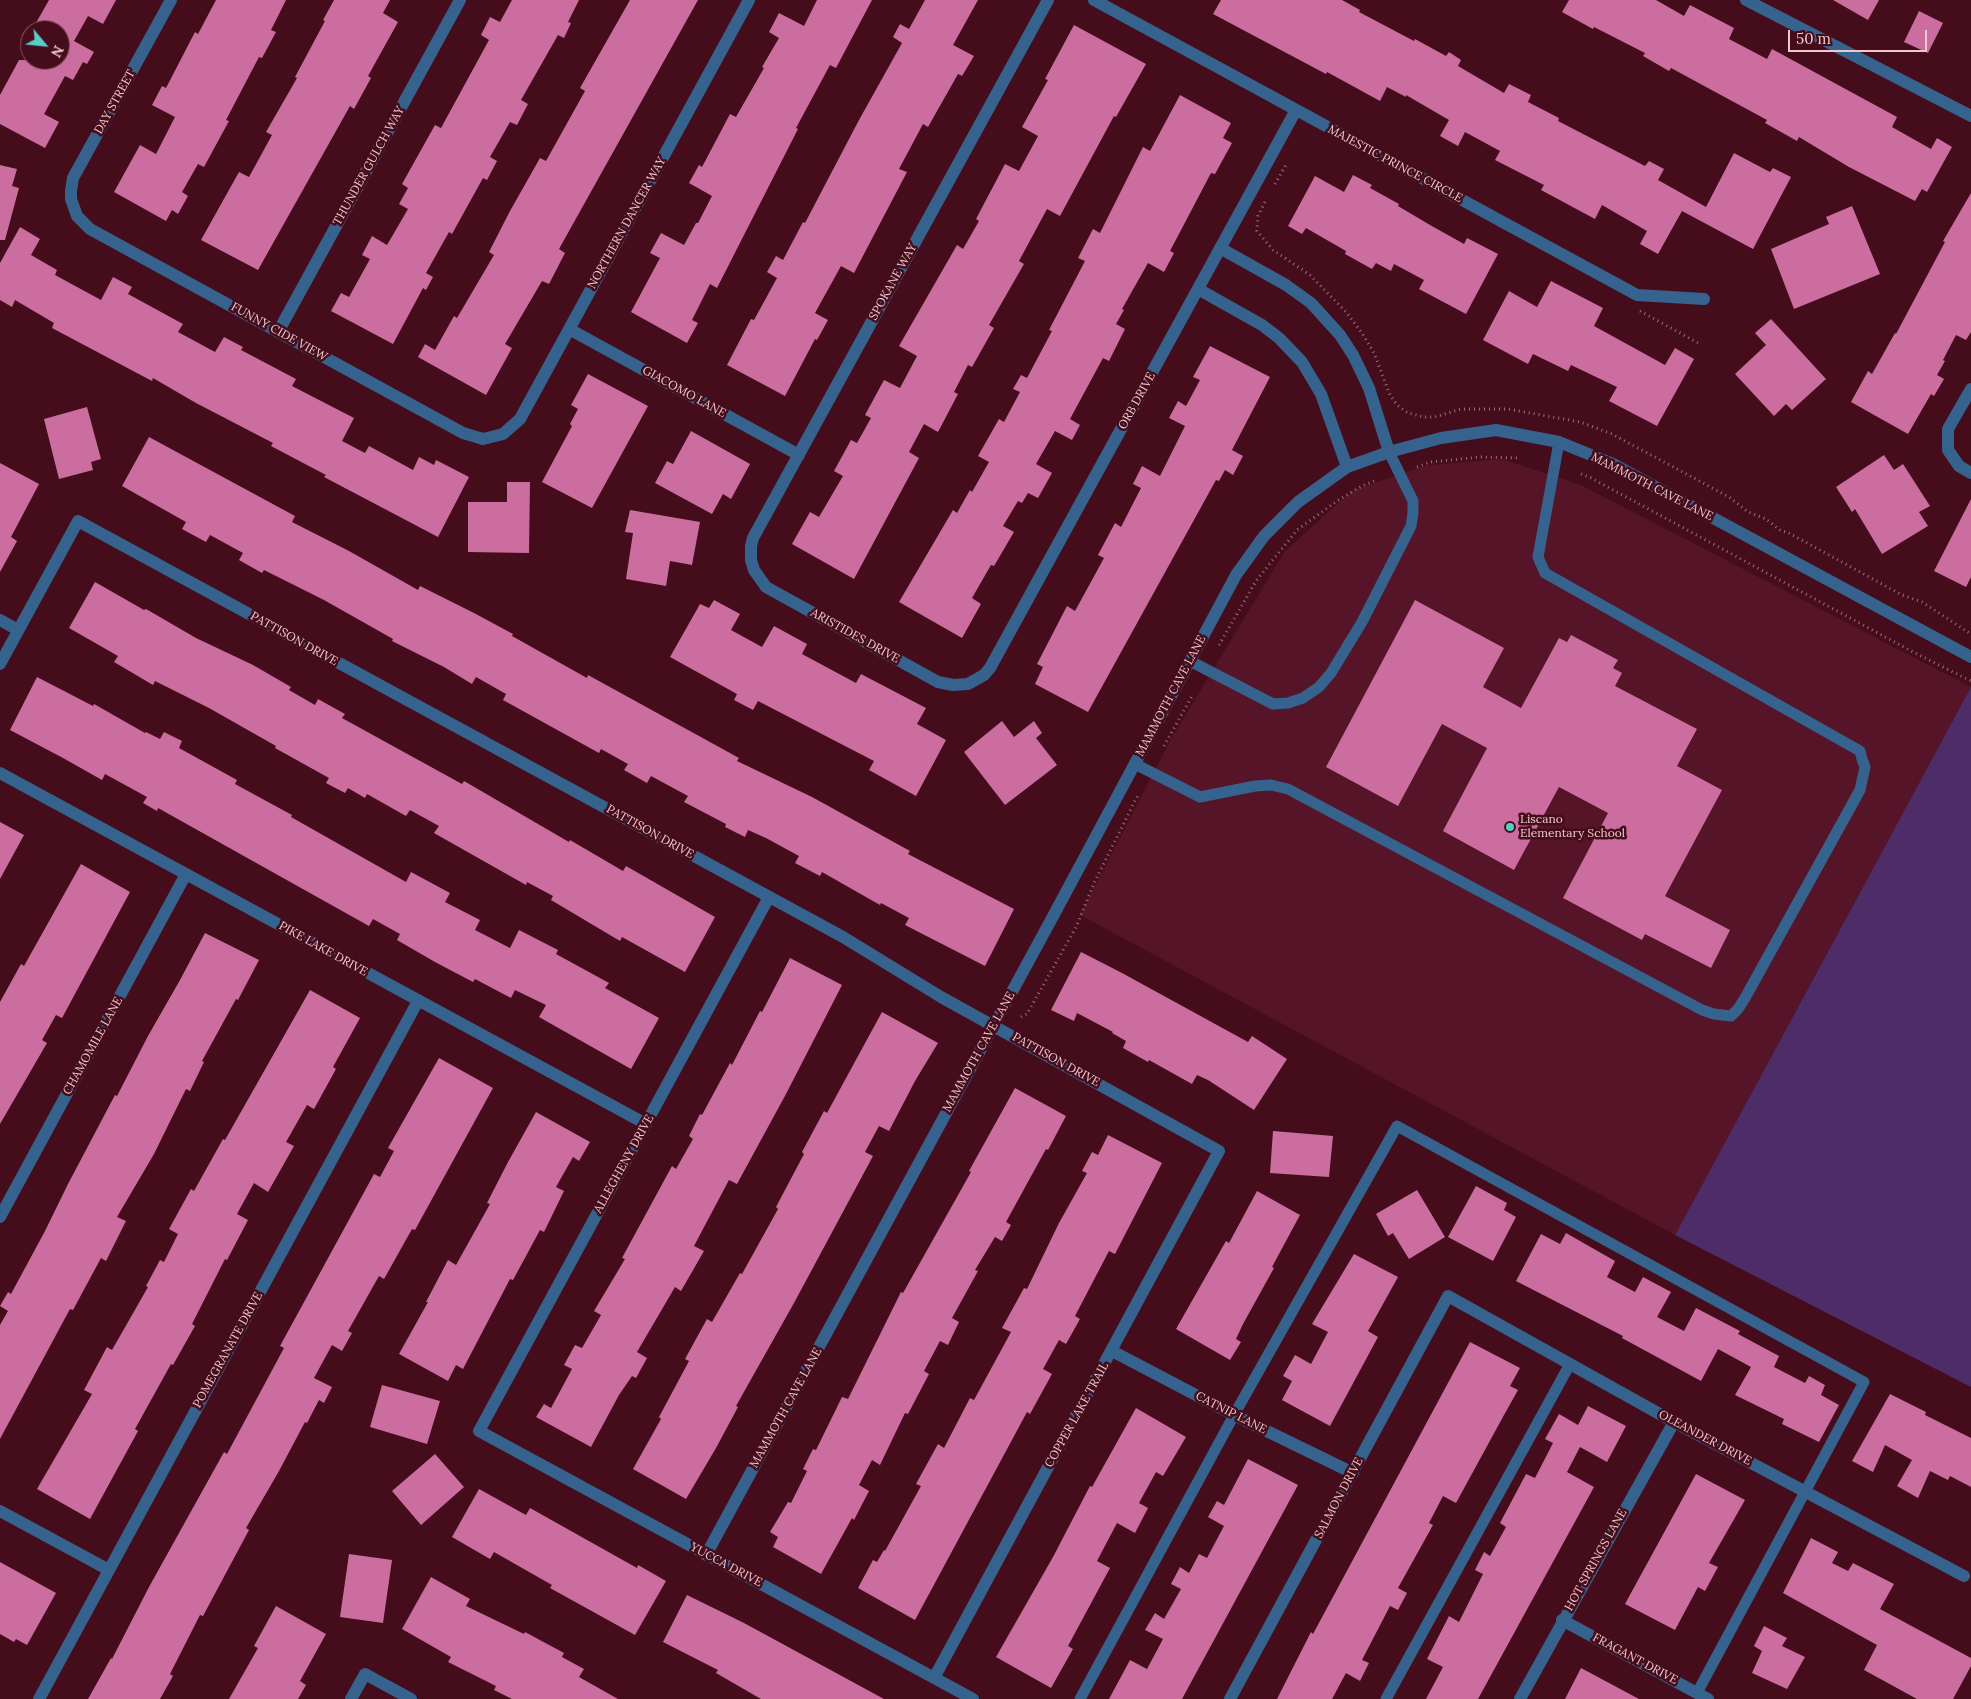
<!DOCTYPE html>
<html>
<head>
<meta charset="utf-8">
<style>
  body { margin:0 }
  #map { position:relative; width:1971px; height:1699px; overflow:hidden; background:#450c1c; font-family:Lora,serif }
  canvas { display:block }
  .north { position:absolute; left:20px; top:20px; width:50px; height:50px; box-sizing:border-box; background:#450c1c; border:1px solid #895763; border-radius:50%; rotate:118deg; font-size:14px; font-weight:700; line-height:20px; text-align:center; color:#eec8cd }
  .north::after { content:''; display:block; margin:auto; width:18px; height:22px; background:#55cec5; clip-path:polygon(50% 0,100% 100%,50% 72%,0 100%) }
  .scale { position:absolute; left:1788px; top:30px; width:139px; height:22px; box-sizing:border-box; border:2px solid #eec8cd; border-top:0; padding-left:6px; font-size:15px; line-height:18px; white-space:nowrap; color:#eec8cd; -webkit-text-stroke:4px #450c1c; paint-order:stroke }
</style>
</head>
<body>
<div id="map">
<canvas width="1971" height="1699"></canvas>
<div class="north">N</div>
<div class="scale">50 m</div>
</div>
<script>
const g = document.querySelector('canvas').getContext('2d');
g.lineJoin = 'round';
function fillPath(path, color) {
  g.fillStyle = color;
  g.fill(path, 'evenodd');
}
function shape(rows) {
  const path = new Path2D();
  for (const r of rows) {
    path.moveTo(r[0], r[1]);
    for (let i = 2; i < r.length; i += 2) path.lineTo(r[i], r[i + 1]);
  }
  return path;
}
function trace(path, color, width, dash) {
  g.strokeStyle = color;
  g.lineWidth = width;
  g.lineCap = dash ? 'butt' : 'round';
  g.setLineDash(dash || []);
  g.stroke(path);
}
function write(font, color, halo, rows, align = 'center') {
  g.font = font + ' Lora,serif';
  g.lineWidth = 5;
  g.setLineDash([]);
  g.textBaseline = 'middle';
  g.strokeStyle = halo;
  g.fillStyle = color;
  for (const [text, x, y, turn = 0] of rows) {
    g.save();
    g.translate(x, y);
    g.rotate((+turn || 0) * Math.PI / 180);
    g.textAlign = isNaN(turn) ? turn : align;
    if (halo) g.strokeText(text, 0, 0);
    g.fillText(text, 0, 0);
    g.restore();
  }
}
fillPath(shape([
  [1502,459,1581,485,1971,687,1675,1235,1080,915,1171,739,1285,551,1353,490,1428,465]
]), '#551427');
fillPath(shape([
  [1971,687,1971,1387,1675,1235]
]), '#4d2c67');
fillPath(shape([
  [49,0,116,0,103,24,88,16,74,41,94,52,87,64,83,62,73,80,65,76,44,114,59,122,45,148,0,124,0,95,19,60,60,60,60,30,32,30],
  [216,0,286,0,271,30,276,32,262,58,259,57,226,120,229,121,204,167,198,164,182,192,188,196,178,214,172,210,166,221,114,192,140,145,156,154,175,117,152,105,162,86,166,88,195,32,198,34],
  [334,0,390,0,383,13,398,22,368,76,371,78,354,109,350,106,258,270,201,240,239,172,249,177,272,135,266,132,297,78,295,77,325,21,323,20],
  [512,0,579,0,568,22,571,23,564,38,558,35,521,100,528,104,517,125,510,122,490,157,497,161,487,180,483,178,452,234,449,232,426,273,433,277,426,290,423,288,393,344,331,311,341,293,349,297,370,259,362,255,372,236,387,245,408,209,399,204,408,188,402,184,435,125,441,128,489,40,481,35,490,17,500,22],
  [630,0,698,0,559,249,565,253,549,284,542,281,505,344,512,348,486,395,418,357,425,344,435,350,454,316,457,318,494,255,489,252,510,211,540,158,546,161,585,91,580,88],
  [817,0,872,0,836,68,830,65,796,128,798,129,717,288,710,284,692,320,698,323,687,343,631,312,660,258,650,253,661,233,684,245,696,223,698,223,712,196,689,183,699,165,702,167,730,114,736,117,764,68,762,67,779,38,769,32,779,13,804,26],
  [925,0,978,0,953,45,974,56,962,76,958,74,928,127,923,124,899,169,907,172,854,273,841,266,815,313,828,320,817,340,815,339,785,396,727,365,751,319,754,320,777,278,767,272,776,256,783,260,803,222,805,223,859,120,902,43,893,37,900,24,909,29],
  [1221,0,1342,0,1360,10,1359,12,1414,41,1415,39,1446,56,1449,52,1461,60,1458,66,1504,93,1509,84,1531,95,1528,102,1559,118,1558,121,1645,166,1649,161,1664,169,1658,180,1706,207,1734,153,1770,172,1773,168,1791,177,1753,249,1682,211,1658,254,1640,244,1647,231,1602,205,1595,219,1541,190,1544,185,1495,160,1500,151,1465,132,1458,146,1440,136,1449,120,1406,95,1406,97,1387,87,1380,101,1327,72,1326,74,1213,14],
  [1569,0,1656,0,1684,16,1690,5,1734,28,1729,39,1767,59,1772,49,1897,117,1892,127,1931,149,1937,138,1952,147,1927,192,1922,189,1915,201,1849,167,1799,137,1797,141,1765,123,1767,120,1671,68,1669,71,1643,56,1645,53,1594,27,1593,29,1562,12],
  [1833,0,1879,0,1868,20],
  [1919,11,1943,23,1928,53,1904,42],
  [1074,25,1146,64,1116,117,1114,116,1060,216,1047,209,1019,261,1024,264,989,325,994,328,972,367,968,365,954,392,958,394,938,432,924,424,909,452,919,458,854,579,792,544,810,512,819,517,843,476,834,471,851,440,857,443,871,418,865,415,884,380,900,388,917,356,899,346,957,245,963,249,979,221,976,219,1005,164,1019,171,1038,136,1022,127,1048,80,1045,79],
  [1180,95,1231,123,1223,138,1232,143,1215,174,1211,173,1170,251,1174,253,1164,272,1148,263,1122,309,1124,310,1116,324,1125,329,1109,361,1103,358,1070,419,1080,425,1072,440,1055,431,1036,464,1052,473,1038,498,1028,493,1022,503,1018,501,1003,526,1014,532,994,566,991,565,972,598,981,604,962,638,899,602,953,510,957,513,970,490,972,492,989,462,978,456,999,419,1004,422,1020,392,1013,389,1021,375,1027,378,1052,331,1049,330,1085,261,1078,258,1093,229,1100,233,1143,147,1150,151],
  [0,165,17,169,12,186,19,188,5,240,0,240],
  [1353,175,1372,185,1370,188,1399,204,1398,206,1430,225,1464,244,1467,238,1498,254,1466,314,1419,289,1424,280,1394,264,1391,271,1376,263,1372,269,1345,254,1346,251,1306,228,1302,234,1288,226,1315,176,1344,192],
  [1971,193,1971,332,1966,340,1956,335,1943,360,1945,361,1937,375,1944,379,1934,396,1931,394,1908,434,1851,402,1868,371,1872,374,1895,333,1896,334,1945,242,1943,241],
  [1852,206,1880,274,1794,309,1771,249,1829,224,1826,217],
  [20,227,40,239,31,255,57,270,55,275,101,300,113,277,132,287,128,294,183,324,178,332,215,352,224,337,243,347,241,350,296,379,292,386,354,418,342,441,365,453,369,446,413,470,419,457,434,465,436,460,469,477,438,537,324,477,326,475,271,446,273,443,196,403,153,378,152,381,52,328,54,323,15,300,12,307,0,300,0,263],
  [1551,281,1603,308,1594,326,1665,365,1675,348,1694,359,1657,426,1609,401,1617,387,1571,365,1568,371,1533,354,1528,364,1483,340,1509,291,1537,307],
  [1771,319,1826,379,1792,410,1786,404,1774,416,1735,374,1766,345,1755,333],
  [1210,346,1270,377,1232,450,1243,456,1233,475,1225,470,1219,481,1216,480,1088,712,1035,684,1043,667,1037,664,1067,606,1075,611,1104,558,1098,555,1115,523,1121,527,1141,488,1133,484,1142,466,1160,476,1185,426,1169,418,1178,401,1186,406,1200,380,1193,377],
  [588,374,648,406,592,508,542,482,572,426,570,424,578,409,571,405],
  [87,407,101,459,91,462,93,470,59,479,44,419],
  [691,431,750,464,731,499,723,494,712,514,655,483,667,461,673,464],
  [149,437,295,516,292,522,349,551,418,590,420,586,474,613,513,634,512,636,587,678,588,675,739,758,737,761,812,797,910,851,908,854,1014,909,985,966,905,925,909,918,881,903,880,905,822,872,820,876,795,863,799,856,766,838,748,830,745,837,725,827,726,824,684,802,688,796,651,776,647,783,624,770,628,764,601,749,599,753,503,700,506,694,476,677,472,684,444,667,392,641,393,639,324,600,264,570,262,573,239,560,243,553,210,535,206,542,182,529,186,522,122,486],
  [1884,455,1894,470,1903,464,1930,506,1919,512,1928,526,1882,554,1855,509,1852,512,1836,487],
  [0,463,39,484,11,537,17,541,0,572],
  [507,482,530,482,529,553,468,552,468,502,507,502],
  [1971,499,1971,577,1966,587,1934,571],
  [630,510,700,522,692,565,670,561,666,586,626,579,633,533,625,532],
  [95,582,144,610,146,609,196,638,253,665,291,687,289,690,315,705,318,699,345,714,342,718,462,784,464,781,569,842,570,840,623,871,626,866,715,917,685,972,622,937,620,941,551,900,553,896,527,882,526,885,434,833,439,826,410,810,406,816,367,794,365,798,348,788,345,793,326,783,329,778,275,748,276,746,209,708,155,681,153,685,114,662,118,656,69,628],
  [714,600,740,614,731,630,762,647,774,626,807,644,802,654,856,683,861,674,926,708,917,724,946,740,916,796,869,770,874,761,758,701,753,710,734,700,737,694,670,657,700,604,709,608],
  [1415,600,1504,648,1483,687,1521,708,1559,638,1567,642,1571,635,1618,660,1613,668,1622,673,1615,686,1697,729,1677,766,1722,790,1665,896,1730,930,1711,968,1645,934,1642,940,1563,898,1608,813,1559,787,1514,870,1443,831,1487,748,1442,724,1398,806,1326,767],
  [37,677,93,706,94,704,145,733,146,732,160,739,164,732,182,741,179,748,237,780,235,784,292,815,291,817,406,882,411,872,450,893,445,902,480,920,475,930,510,948,519,930,558,950,556,954,609,983,605,988,659,1018,631,1069,539,1017,546,1005,515,990,511,998,475,979,473,982,435,962,397,940,400,934,373,919,369,926,158,808,157,811,143,803,147,797,105,774,102,780,63,758,10,730],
  [1002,721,1014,737,1034,721,1042,733,1036,738,1057,765,1005,805,964,752],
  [0,822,24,835,0,879],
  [81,864,130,892,62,1018,56,1015,42,1040,47,1043,0,1124,0,1002,21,964,24,966],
  [205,933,259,960,238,1000,236,999,202,1061,204,1062,190,1091,186,1089,154,1154,117,1217,126,1221,106,1261,101,1258,73,1310,70,1309,0,1439,0,1325,8,1311,0,1306,8,1292,11,1294,45,1231,68,1184,115,1095,117,1096,148,1036,180,980],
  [1081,952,1122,973,1248,1042,1252,1036,1287,1059,1254,1110,1208,1080,1197,1075,1192,1084,1149,1060,1148,1062,1123,1048,1126,1041,1112,1033,1113,1032,1077,1013,1074,1021,1051,1010],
  [790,958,842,985,786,1094,737,1184,729,1180,694,1246,704,1251,681,1291,675,1287,637,1352,647,1358,636,1378,632,1376,619,1395,591,1447,536,1417,544,1404,551,1408,572,1369,564,1365,575,1345,582,1348,601,1315,594,1311,625,1259,622,1258,672,1166,676,1169,693,1139,689,1136,700,1114,702,1115,730,1063,732,1065,760,1011,762,1012],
  [310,990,360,1018,333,1067,336,1069,314,1109,307,1105,286,1142,294,1146,268,1192,254,1183,237,1214,248,1220,227,1260,225,1259,192,1324,195,1326,173,1365,171,1364,135,1429,138,1431,90,1519,37,1489,92,1394,84,1390,107,1347,112,1350,148,1287,146,1286,160,1260,164,1262,178,1234,169,1229,191,1189,194,1191,223,1139,225,1140],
  [882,1012,938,1043,915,1081,889,1131,879,1126,865,1152,873,1156,794,1303,736,1406,738,1407,716,1448,686,1499,633,1469,661,1419,659,1417,689,1361,685,1359,707,1319,712,1322,740,1273,742,1274,778,1209,776,1207,804,1154,802,1152,824,1111,827,1113],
  [439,1058,493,1088,415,1230,412,1229,384,1279,379,1276,348,1331,352,1333,342,1351,332,1345,314,1378,332,1387,324,1403,319,1400,307,1423,305,1422,279,1471,246,1528,249,1530,203,1616,200,1615,170,1674,173,1676,160,1699,88,1699,111,1658,112,1659,149,1587,224,1452,227,1454,284,1348,280,1346,374,1174,380,1177,394,1151,388,1148],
  [1015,1088,1066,1116,1048,1150,1046,1149,1006,1222,1011,1225,1002,1241,995,1237,975,1270,978,1271,952,1318,959,1322,948,1345,940,1341,924,1371,929,1374,908,1414,905,1413,880,1465,872,1460,859,1485,869,1491,854,1520,852,1518,821,1574,773,1547,778,1537,770,1532,788,1502,791,1503,807,1471,803,1469,813,1449,816,1450,842,1397,848,1399,901,1292,903,1293,971,1172,969,1171],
  [536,1112,590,1142,579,1161,573,1157,556,1187,564,1191,544,1232,540,1230,513,1280,510,1279,463,1369,456,1365,448,1381,399,1354,428,1302,426,1302,448,1260,456,1265,490,1204,487,1203,508,1162],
  [1273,1131,1333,1136,1329,1177,1270,1173],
  [1108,1135,1162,1163,1115,1254,1109,1251,1075,1316,1080,1319,1066,1344,1059,1340,1043,1369,1052,1374,1030,1414,1027,1412,915,1620,858,1588,873,1560,877,1562,884,1550,885,1551,921,1486,916,1484,938,1444,944,1448,970,1398,974,1400,1011,1332,1002,1328,1024,1288,1027,1289,1059,1223,1087,1173,1082,1171,1092,1152,1098,1155],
  [1476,1186,1507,1203,1504,1210,1516,1217,1493,1261,1448,1237],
  [1417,1190,1445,1237,1409,1259,1393,1233,1388,1236,1376,1214],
  [1257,1191,1300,1215,1272,1267,1274,1268,1243,1324,1236,1339,1241,1342,1230,1360,1176,1329,1226,1241,1229,1243],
  [1566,1233,1615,1261,1607,1277,1635,1292,1643,1277,1671,1292,1657,1317,1684,1331,1696,1308,1740,1331,1738,1334,1779,1356,1774,1367,1805,1383,1809,1376,1825,1385,1821,1395,1839,1405,1819,1442,1782,1424,1784,1419,1735,1395,1751,1367,1718,1349,1701,1381,1622,1338,1623,1336,1516,1281,1541,1234,1560,1244],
  [1354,1254,1398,1277,1368,1331,1378,1337,1330,1426,1282,1400,1292,1381,1283,1376,1295,1355,1311,1364,1328,1332,1312,1324],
  [1470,1342,1520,1368,1510,1386,1518,1390,1504,1415,1456,1503,1443,1496,1429,1523,1433,1525,1398,1588,1407,1593,1398,1610,1390,1606,1362,1660,1369,1663,1360,1681,1346,1673,1332,1699,1277,1699,1311,1632,1313,1634],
  [382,1385,440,1401,427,1444,370,1427],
  [1890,1394,1926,1412,1925,1415,1971,1438,1971,1487,1950,1476,1948,1480,1930,1471,1918,1498,1897,1486,1912,1460,1885,1445,1873,1472,1852,1461],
  [1588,1406,1626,1426,1607,1462,1580,1447,1567,1472,1594,1487,1478,1699,1426,1699,1443,1667,1427,1659,1449,1616,1459,1622,1483,1574,1475,1570,1484,1552,1490,1556,1506,1527,1500,1523,1526,1474,1535,1478,1553,1443,1545,1439,1559,1414,1578,1425],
  [1136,1408,1186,1437,1163,1476,1156,1472,1139,1503,1148,1508,1135,1533,1117,1523,1097,1561,1110,1568,1068,1646,1073,1649,1051,1688,996,1657,1053,1557,1090,1486,1092,1487],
  [435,1454,464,1487,421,1525,392,1491],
  [1248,1459,1298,1485,1182,1699,1109,1699,1130,1660,1147,1669,1163,1639,1145,1630,1155,1613,1164,1619,1181,1589,1171,1584,1180,1567,1189,1573,1199,1554,1207,1558,1224,1526,1208,1517,1217,1501,1224,1505],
  [1696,1474,1745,1500,1709,1563,1718,1567,1705,1591,1698,1587,1675,1630,1625,1604],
  [479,1489,526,1515,530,1508,637,1568,638,1565,666,1581,635,1635,550,1588,552,1585,494,1552,490,1559,452,1537],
  [1811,1538,1838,1552,1832,1563,1848,1571,1853,1563,1894,1584,1880,1609,1971,1658,1971,1666,1953,1699,1917,1699,1864,1670,1877,1645,1783,1593],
  [349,1554,392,1560,383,1623,340,1617],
  [0,1562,56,1593,27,1645,16,1639,14,1642,0,1634],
  [431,1577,470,1599,466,1606,524,1634,525,1632,564,1653,562,1657,584,1669,579,1677,618,1699,512,1699,494,1690,496,1686,448,1662,451,1657,402,1629],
  [687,1595,744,1623,884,1699,761,1699,716,1673,718,1670,663,1642],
  [276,1606,326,1634,300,1681,306,1685,298,1699,229,1699,258,1648,254,1646],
  [1764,1626,1787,1638,1782,1646,1805,1657,1787,1689,1752,1673,1762,1651,1754,1646],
  [1581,1668,1639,1699,1565,1699]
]), '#cb6e9f');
trace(shape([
  [1275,184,1287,163],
  [1265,202,1258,216,1257,231,1273,250,1310,275,1347,313,1362,333,1374,353,1390,395,1397,405,1408,413,1424,417,1435,417,1461,409,1508,409,1580,422,1612,434,1729,497,1748,512,1766,519,1781,531,1787,532,1902,595,1922,602,1971,634],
  [1640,311,1700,344],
  [1417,467,1430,462,1481,457,1519,458],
  [1581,474,1591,478,1913,652,1971,681],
  [1219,645,1256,581,1297,530,1337,501,1362,486,1374,481],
  [1164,746,1192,696],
  [1021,1017,1027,1014,1076,927,1095,881,1138,795]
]), '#9e6f79', 3, [1, 4]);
trace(shape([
  [1190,661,1273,704,1288,703,1303,698,1319,687,1331,673,1362,622,1411,526,1413,513,1413,501,1389,452],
  [1135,764,1200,797,1255,786,1271,785,1288,789,1702,1010,1714,1014,1731,1016,1738,1009,1745,998,1860,790,1865,767,1862,759,1860,751,1545,573,1538,557,1559,442],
  [1080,1699,1234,1415,1397,1126,1864,1382,1697,1693],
  [1386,1699,1570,1364]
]), '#35638d', 11);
trace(shape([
  [171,0,73,178,71,191,71,199,77,216,90,229,463,433,483,439,503,434,520,419,749,0],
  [1048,0,753,538,751,546,751,560,754,570,766,587,938,682,953,685,968,684,984,675,990,668,1296,110],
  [1094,0,1637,295,1704,299],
  [1746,0,1971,116],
  [1220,248,1286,285,1311,303,1340,335,1353,355,1369,388,1389,452],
  [1198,289,1262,325,1279,338,1302,362,1321,394,1347,467],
  [569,329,799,455],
  [278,332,460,0],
  [1971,389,1948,429,1948,450,1959,466,1971,473],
  [0,620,18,630],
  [0,664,78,521,843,937,941,997,1219,1151,934,1678],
  [0,773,646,1124],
  [769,897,479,1431,973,1699],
  [0,1217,186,874],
  [1112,1351,1234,1415,1353,1473],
  [0,1511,109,1570],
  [706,1555,1051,920,1236,575,1264,536,1298,502,1347,467,1389,452,1441,438,1496,430,1559,442,1613,464,1971,657],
  [1562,1620,1708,1699],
  [39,1699,418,1001],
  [351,1699,365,1674,411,1699],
  [1230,1699,1448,1296,1674,1422,1964,1576],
  [1520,1699,1674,1422]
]), '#35638d', 12);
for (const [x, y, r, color] of [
  [1510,827,5,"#55cec5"]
]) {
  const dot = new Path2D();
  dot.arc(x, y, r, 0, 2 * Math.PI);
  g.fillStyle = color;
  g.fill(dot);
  trace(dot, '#450c1c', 2);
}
write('12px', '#eec8cd', '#450c1c', [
  ["DAY STREET",115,102,-61],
  ["MAJESTIC PRINCE CIRCLE",1395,164,28],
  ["THUNDER GULCH WAY",369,166,-61],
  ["NORTHERN DANCER WAY",627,223,-61],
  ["SPOKANE WAY",893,282,-61],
  ["FUNNY CIDE VIEW",279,332,29],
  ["GIACOMO LANE",684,392,29],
  ["ORB DRIVE",1137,401,-61],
  ["MAMMOTH CAVE LANE",1652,487,27],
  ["ARISTIDES DRIVE",855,636,29],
  ["PATTISON DRIVE",294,639,29],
  ["MAMMOTH CAVE LANE",1171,696,-62],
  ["PATTISON DRIVE",650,832,29],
  ["PIKE LAKE DRIVE",323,949,29],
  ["CHAMOMILE LANE",93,1046,-61],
  ["MAMMOTH CAVE LANE",979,1052,-61],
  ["PATTISON DRIVE",1056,1060,29],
  ["ALLEGHENY DRIVE",624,1164,-61],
  ["POMEGRANATE DRIVE",228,1350,-61],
  ["MAMMOTH CAVE LANE",786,1408,-61],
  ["CATNIP LANE",1231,1413,27],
  ["COPPER LAKE TRAIL",1077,1415,-61],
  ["OLEANDER DRIVE",1705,1438,28],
  ["SALMON DRIVE",1339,1498,-62],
  ["HOT SPRINGS LANE",1596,1560,-61],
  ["YUCCA DRIVE",726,1565,28],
  ["FRAGANT DRIVE",1635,1659,28]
]);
write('12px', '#eec8cd', '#450c1c', [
  ["Liscano",1520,820],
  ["Elementary School",1520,834]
], 'left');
</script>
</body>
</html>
